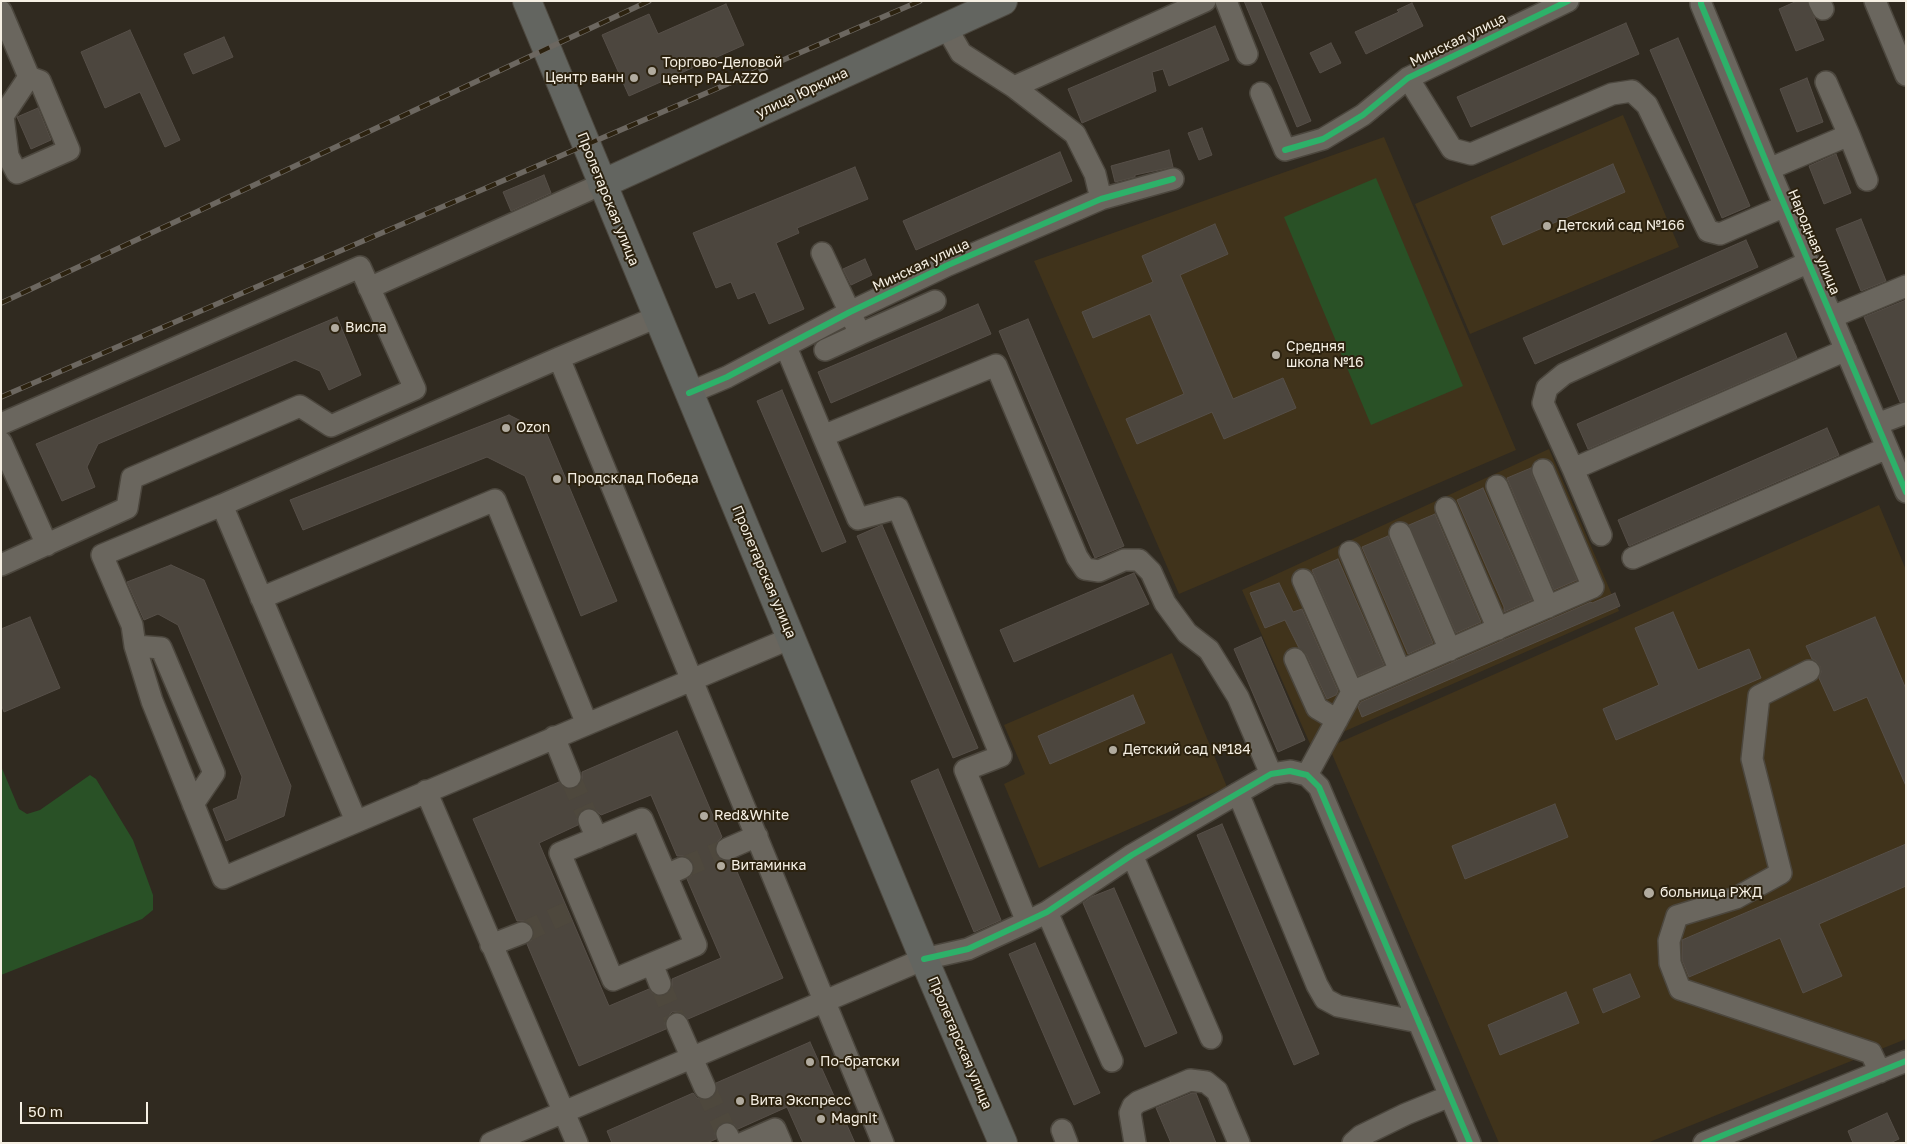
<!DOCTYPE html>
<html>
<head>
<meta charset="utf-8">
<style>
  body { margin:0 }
  #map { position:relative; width:1907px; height:1144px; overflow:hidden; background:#302a20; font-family:"Golos Text",sans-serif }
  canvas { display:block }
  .frame { position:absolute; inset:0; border:2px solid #f6f0e4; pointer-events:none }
  .scale { position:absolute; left:20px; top:1102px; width:128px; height:22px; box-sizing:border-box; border:2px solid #f6f0e4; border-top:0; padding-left:6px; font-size:15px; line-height:18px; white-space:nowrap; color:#f6f0e4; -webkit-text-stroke:4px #2c220f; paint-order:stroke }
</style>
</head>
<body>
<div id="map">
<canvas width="1907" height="1144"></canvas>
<div class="frame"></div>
<div class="scale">50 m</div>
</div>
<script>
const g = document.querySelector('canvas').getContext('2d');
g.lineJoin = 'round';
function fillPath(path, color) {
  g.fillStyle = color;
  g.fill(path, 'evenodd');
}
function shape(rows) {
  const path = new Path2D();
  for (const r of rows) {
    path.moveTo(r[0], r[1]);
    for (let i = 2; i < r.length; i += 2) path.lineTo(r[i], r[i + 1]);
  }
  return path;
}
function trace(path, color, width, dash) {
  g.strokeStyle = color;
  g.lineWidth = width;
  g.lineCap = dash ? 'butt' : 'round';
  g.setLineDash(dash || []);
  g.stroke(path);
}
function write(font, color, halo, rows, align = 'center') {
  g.font = font + ' "Golos Text",sans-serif';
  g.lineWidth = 4;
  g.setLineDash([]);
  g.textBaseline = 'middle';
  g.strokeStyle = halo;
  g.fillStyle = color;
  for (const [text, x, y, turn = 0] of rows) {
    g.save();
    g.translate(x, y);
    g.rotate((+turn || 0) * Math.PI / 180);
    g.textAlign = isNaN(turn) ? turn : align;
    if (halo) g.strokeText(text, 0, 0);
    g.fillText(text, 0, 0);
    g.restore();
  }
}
fillPath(shape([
  [1623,115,1679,247,1470,334,1415,204],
  [1384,137,1516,450,1179,594,1034,261],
  [1549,449,1619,611,1311,746,1242,590],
  [1879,505,1906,570,1906,1039,1647,1143,1499,1143,1329,747],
  [1172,653,1227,787,1039,868,1004,784,1025,774,1004,725]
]), '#40331b');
fillPath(shape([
  [1376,178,1463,386,1371,425,1284,217],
  [1,766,19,809,27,814,40,810,90,775,96,779,133,840,153,895,153,910,142,919,1,975]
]), '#295126');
const building = shape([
  [1244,1,1260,1,1311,121,1297,127,1244,1],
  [1797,1,1807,1,1824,40,1796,51,1779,9,1797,1],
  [1412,3,1423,26,1366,54,1355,32,1399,12,1397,10,1412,3],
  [726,4,744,45,629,96,602,35,649,14,658,34,726,4],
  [1626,23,1639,54,1471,127,1457,97,1626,23],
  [1215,26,1229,60,1169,86,1163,69,1152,72,1156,91,1082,123,1068,89,1215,26],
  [130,30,180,140,165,147,140,92,105,108,81,52,130,30],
  [224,37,233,57,193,74,184,54,224,37],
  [1678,38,1750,206,1722,218,1650,50,1678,38],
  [1331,43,1341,63,1320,73,1310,53,1331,43],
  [1807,78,1823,122,1797,132,1780,89,1807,78],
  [38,108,51,140,31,149,17,117,38,108],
  [1202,128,1212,155,1199,160,1188,133,1202,128],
  [1169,150,1173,167,1135,175,1135,177,1115,182,1111,166,1169,150],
  [1060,152,1072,181,916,250,903,221,1060,152],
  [1836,154,1851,193,1824,204,1809,166,1836,154],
  [1613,164,1625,192,1503,245,1491,217,1613,164],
  [855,167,868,199,797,228,799,233,776,243,804,309,769,324,755,292,738,299,731,282,716,288,693,233,855,167],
  [544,175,551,193,511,211,503,192,544,175],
  [1861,219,1886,281,1861,291,1836,229,1861,219],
  [1215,224,1228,254,1180,275,1233,399,1283,378,1296,408,1224,439,1212,412,1137,444,1126,419,1184,394,1150,314,1093,338,1082,312,1153,282,1142,256,1215,224],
  [1746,240,1758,267,1535,364,1523,338,1746,240],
  [865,259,872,275,851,285,843,269,865,259],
  [1906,300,1906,401,1900,402,1864,317,1906,300],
  [978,304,991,334,831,403,818,372,978,304],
  [337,317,361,375,329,390,320,371,295,360,98,444,87,467,95,487,62,501,36,444,337,317],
  [1028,319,1124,546,1095,558,999,331,1028,319],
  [1786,333,1797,358,1588,449,1577,424,1786,333],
  [782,390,846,542,822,552,757,401,782,390],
  [509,415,547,434,617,601,581,616,525,476,487,457,303,530,290,500,509,415],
  [1827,428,1839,455,1629,546,1618,520,1827,428],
  [1531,468,1532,475,1577,580,1554,590,1507,478,1531,468],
  [1483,488,1532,600,1504,612,1504,607,1457,500,1483,488],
  [1435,514,1481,622,1456,633,1409,525,1435,514],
  [882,525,978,748,953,758,857,536,882,525],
  [1388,536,1433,643,1408,654,1362,547,1388,536],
  [1338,559,1384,665,1358,676,1312,570,1338,559],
  [171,565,204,580,291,786,284,816,226,841,213,809,237,799,242,777,178,625,158,614,144,620,127,582,171,565],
  [1134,573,1149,604,1014,662,1000,630,1134,573],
  [1279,583,1293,612,1302,609,1338,691,1336,695,1327,699,1306,654,1299,648,1285,620,1265,628,1250,593,1279,583],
  [1615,593,1620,606,1362,717,1358,707,1361,702,1591,602,1592,603,1615,593],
  [1673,612,1698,670,1749,649,1761,678,1616,740,1603,709,1659,685,1635,628,1673,612],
  [30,617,60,688,4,712,1,704,1,629,30,617],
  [1875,617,1906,689,1906,786,1867,697,1834,711,1819,678,1821,672,1820,666,1816,661,1812,659,1806,646,1875,617],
  [1261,637,1305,740,1278,752,1234,649,1261,637],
  [1133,695,1145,723,1050,764,1038,736,1133,695],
  [677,731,722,837,717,842,715,848,715,854,720,859,726,861,732,860,783,978,688,1019,684,1014,678,1012,672,1012,667,1017,665,1023,666,1029,579,1066,527,944,532,940,534,935,533,928,530,924,524,921,517,921,473,819,559,782,563,787,568,789,575,788,580,784,582,779,582,772,677,731],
  [651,795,677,856,683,856,689,858,694,863,694,869,692,875,687,879,721,958,672,979,672,986,670,991,665,995,658,996,652,993,649,989,609,1006,539,843,578,825,577,819,579,813,584,808,591,808,596,810,601,815,651,795],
  [938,769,1001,920,974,932,911,781,938,769],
  [1555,804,1568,837,1465,879,1452,846,1555,804],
  [1222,824,1319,1054,1294,1065,1197,835,1222,824],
  [1906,844,1906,886,1819,924,1842,976,1803,993,1780,938,1689,977,1682,960,1682,940,1906,844],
  [1114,888,1177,1033,1145,1047,1083,903,1091,897,1114,888],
  [1035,943,1100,1093,1074,1105,1009,954,1035,943],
  [1630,974,1640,997,1603,1013,1593,989,1630,974],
  [1566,992,1579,1023,1500,1055,1488,1025,1566,992],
  [810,1042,855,1143,803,1143,787,1107,738,1129,734,1124,729,1122,722,1122,717,1127,715,1133,716,1139,707,1143,612,1143,607,1131,693,1093,697,1098,703,1100,710,1099,715,1095,717,1090,716,1083,810,1042],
  [1192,1093,1196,1093,1216,1143,1171,1143,1156,1108,1192,1093],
  [1887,1113,1899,1139,1890,1143,1853,1143,1848,1131,1887,1113]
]);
fillPath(building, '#4c463e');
trace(building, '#564f48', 1);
trace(shape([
  [570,777,589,820],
  [682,868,727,849],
  [522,933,568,912],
  [660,984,677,1024],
  [705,1088,727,1134]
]), '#4e483d', 21, [21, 11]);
const minor = shape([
  [1226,1,1247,54],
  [1701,1,1701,4,1769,169,1906,492],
  [1819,1,1823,9],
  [1875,1,1906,75],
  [1,11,29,77,40,81,69,150,17,173,8,156,3,116,29,77],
  [946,27,961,53,1014,87,1075,134,1095,174,1101,199],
  [1408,78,1452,149,1471,154,1612,94,1632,91,1647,105,1708,231,1720,234,1785,206],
  [1826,82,1849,135],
  [1014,87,1205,1],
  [1261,93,1285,150,1323,139,1363,115,1408,78,1568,1],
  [1769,169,1849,135,1867,180],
  [822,253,860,334,935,301],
  [1809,262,1564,374,1547,388,1543,403,1573,469,1846,350],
  [369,288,602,184],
  [1832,317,1906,286],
  [786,347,823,436],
  [825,350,860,334],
  [559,358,883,1143],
  [689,393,727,377,850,312,948,265,1101,199,1173,179],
  [1,424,360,267,415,389,331,426,300,406,132,478,127,508,1,565],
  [1877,424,1906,413],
  [1,442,47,545],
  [1573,469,1601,535],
  [1497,486,1548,607],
  [222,505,559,358,657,317],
  [1446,508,1498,629],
  [1400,533,1450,650],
  [1350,552,1400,671],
  [1633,558,1887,448],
  [1303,580,1352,692],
  [261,598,495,500,587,724],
  [135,646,161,648,214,773,193,804],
  [1295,659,1317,708,1337,720],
  [1809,671,1759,696,1752,759,1781,873,1736,898,1677,916,1669,941,1670,963,1680,989,1871,1053,1880,1072],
  [554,737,570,777],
  [1307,775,1352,692,1593,587,1543,470],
  [426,791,577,1143],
  [1238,793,1317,985,1325,999,1338,1006,1419,1022],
  [589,820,597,838],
  [356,821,222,505,102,555,132,625,135,646,152,701,223,878,791,638],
  [727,849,757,836],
  [1132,855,1211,1038],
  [666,875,642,819,560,853,613,980,696,945,666,875,682,868],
  [1047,912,1112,1061],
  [1027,922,965,770,1001,756,898,508,858,519,823,436,996,365,1077,557,1085,569,1099,571,1124,560,1139,560,1151,572,1165,603,1187,633,1209,650,1238,697,1271,774],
  [491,945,522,933],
  [652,964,660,984],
  [677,1024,705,1088],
  [1062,1130,1067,1143],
  [727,1134,731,1143],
  [491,1143,924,959,968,949,1027,922,1047,912,1132,855,1238,793,1271,774,1290,771,1307,775,1319,787,1470,1143],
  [743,1143,775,1129,781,1143],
  [1135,1143,1130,1113,1133,1106,1138,1102,1190,1080,1206,1082,1217,1091,1239,1143],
  [1353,1143,1361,1136,1406,1114,1450,1096],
  [1704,1143,1906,1061]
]);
const major = shape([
  [527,1,924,959,1003,1143],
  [602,184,1003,1]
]);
trace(minor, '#4c473e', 24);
trace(major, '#4c473e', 30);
trace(minor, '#6a665e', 21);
trace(major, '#636560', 28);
const rail = shape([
  [1,303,649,1],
  [1,397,920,1]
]);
trace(rail, '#6c6760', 5.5);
trace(rail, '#2c220f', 4, [11]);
trace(shape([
  [1701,1,1701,4,1769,169,1906,492],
  [1285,150,1323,139,1363,115,1408,78,1568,1],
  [689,393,727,377,850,312,948,265,1101,199,1173,179],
  [924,959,968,949,1047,912,1132,855,1271,774,1290,771,1307,775,1319,787,1470,1143],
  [1704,1143,1906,1061]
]), '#2db169', 6);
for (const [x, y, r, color] of [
  [652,71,5,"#b1ab9f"],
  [634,78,5,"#b1ab9f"],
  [1547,226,5,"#b1ab9f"],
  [335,328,5,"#b1ab9f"],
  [1276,355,5,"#b1ab9f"],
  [506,428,5,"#b1ab9f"],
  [557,479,5,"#b1ab9f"],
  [1113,750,5,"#b1ab9f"],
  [704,816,5,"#b1ab9f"],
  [721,866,5,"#b1ab9f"],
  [1649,893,6,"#b1ab9f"],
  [810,1062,5,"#b1ab9f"],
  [740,1101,5,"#b1ab9f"],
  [821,1119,5,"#b1ab9f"]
]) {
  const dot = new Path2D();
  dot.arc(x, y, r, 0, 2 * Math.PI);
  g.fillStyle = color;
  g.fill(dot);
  trace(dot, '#2c220f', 2);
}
write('14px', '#f6f0e4', '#2c220f', [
  ["Минская улица",1458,40,-26],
  ["улица Юркина",802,93,-25],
  ["Пролетарская улица",608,199,68],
  ["Народная улица",1814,242,67],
  ["Минская улица",921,265,-25],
  ["Пролетарская улица",764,572,67],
  ["Пролетарская улица",960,1043,67]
]);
write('14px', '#f6f0e4', '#2c220f', [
  ["Торгово-Деловой",662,63],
  ["центр PALAZZO",662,79],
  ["Центр ванн",624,78,"right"],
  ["Детский сад №166",1557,226],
  ["Висла",345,328],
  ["Средняя",1286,347],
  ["школа №16",1286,363],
  ["Ozon",516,428],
  ["Продсклад Победа",567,479],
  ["Детский сад №184",1123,750],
  ["Red&White",714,816],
  ["Витаминка",731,866],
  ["больница РЖД",1660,893],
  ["По-братски",820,1062],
  ["Вита Экспресс",750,1101],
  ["Magnit",831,1119]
], 'left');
</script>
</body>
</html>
